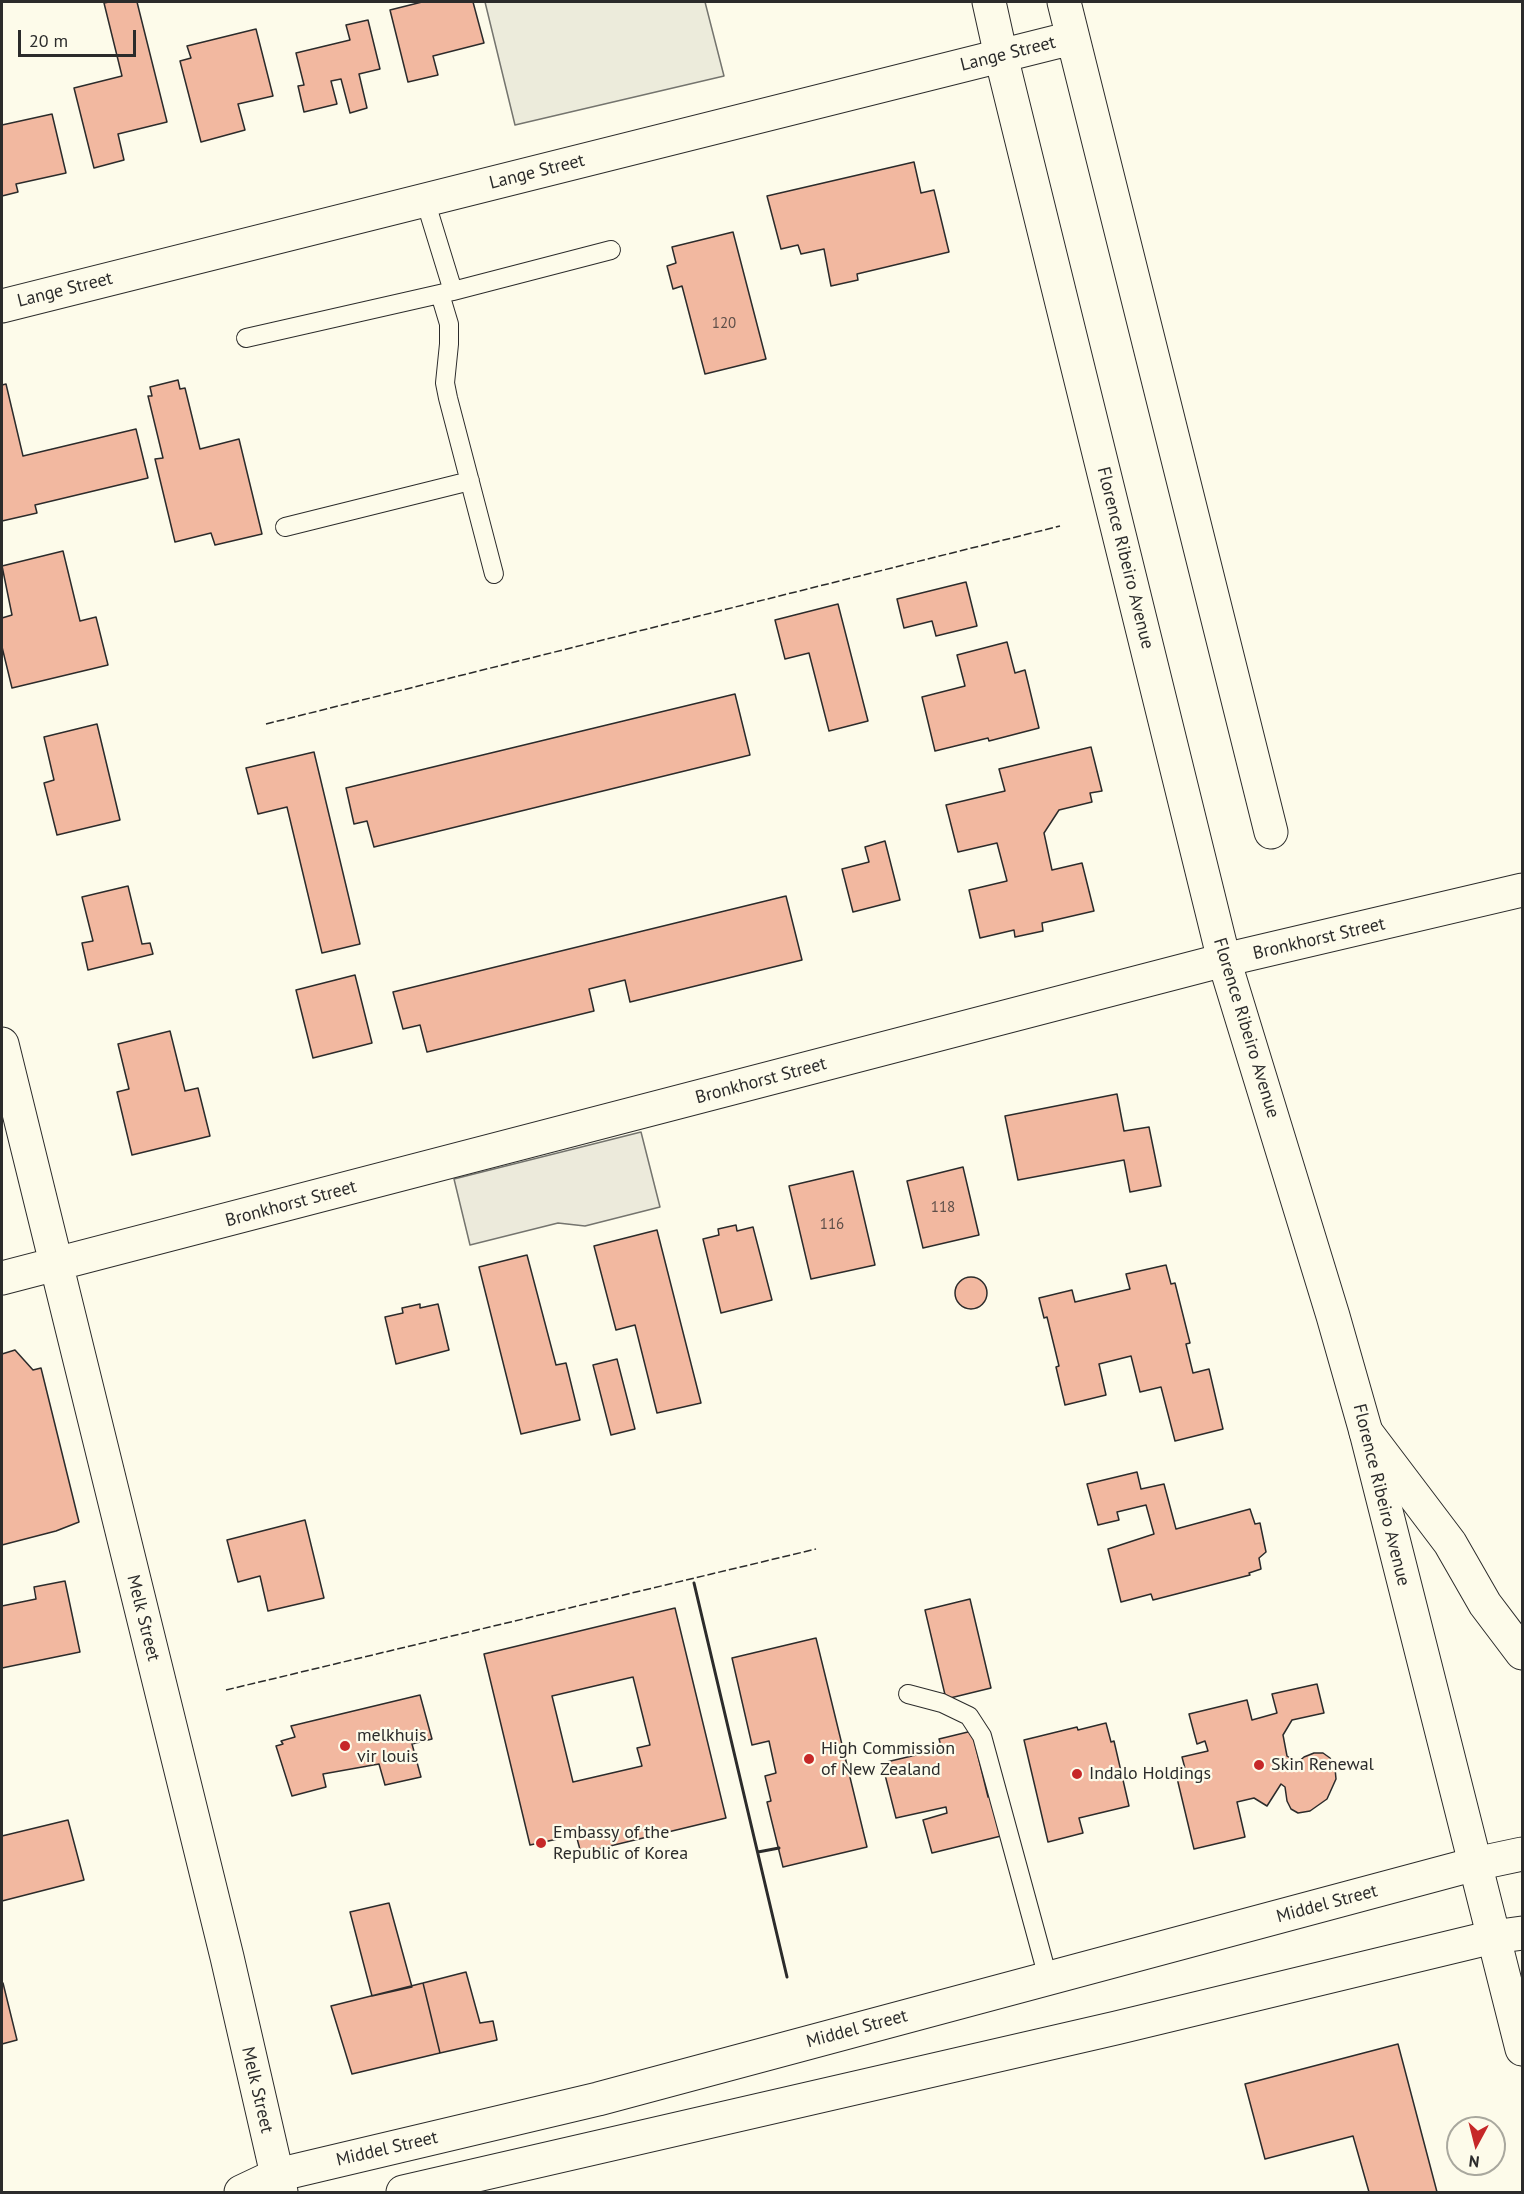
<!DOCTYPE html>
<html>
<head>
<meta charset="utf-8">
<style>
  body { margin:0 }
  #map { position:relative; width:1524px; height:2194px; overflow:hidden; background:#fdfbea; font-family:"PT Sans",sans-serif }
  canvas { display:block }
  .frame { position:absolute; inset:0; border:3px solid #2b2b2b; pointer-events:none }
  .north { position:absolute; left:1446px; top:2116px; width:60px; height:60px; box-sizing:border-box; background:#fdfbea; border:2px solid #a9a89e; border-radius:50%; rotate:187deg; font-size:16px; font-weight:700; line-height:24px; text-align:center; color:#2b2b2b }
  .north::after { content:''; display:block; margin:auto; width:21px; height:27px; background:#c62828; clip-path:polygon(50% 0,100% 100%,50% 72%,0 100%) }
  .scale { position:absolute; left:18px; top:30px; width:118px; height:27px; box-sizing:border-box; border:3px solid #2b2b2b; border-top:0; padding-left:8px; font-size:18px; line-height:21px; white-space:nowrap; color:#2b2b2b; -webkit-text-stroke:4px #fdfbea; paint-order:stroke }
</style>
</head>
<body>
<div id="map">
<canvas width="1524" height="2194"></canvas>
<div class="frame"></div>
<div class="north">N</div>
<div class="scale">20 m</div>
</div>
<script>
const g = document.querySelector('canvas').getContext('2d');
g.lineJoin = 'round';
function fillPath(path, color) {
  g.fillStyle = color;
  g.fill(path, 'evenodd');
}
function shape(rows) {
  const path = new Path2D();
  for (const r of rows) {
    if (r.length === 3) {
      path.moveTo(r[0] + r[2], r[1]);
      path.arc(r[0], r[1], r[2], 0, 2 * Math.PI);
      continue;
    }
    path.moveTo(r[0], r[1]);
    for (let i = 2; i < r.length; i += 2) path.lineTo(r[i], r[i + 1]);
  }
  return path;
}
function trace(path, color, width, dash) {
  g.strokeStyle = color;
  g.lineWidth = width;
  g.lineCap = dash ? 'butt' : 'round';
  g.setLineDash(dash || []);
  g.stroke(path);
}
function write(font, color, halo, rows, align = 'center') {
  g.font = font + ' "PT Sans",sans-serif';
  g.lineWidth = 4.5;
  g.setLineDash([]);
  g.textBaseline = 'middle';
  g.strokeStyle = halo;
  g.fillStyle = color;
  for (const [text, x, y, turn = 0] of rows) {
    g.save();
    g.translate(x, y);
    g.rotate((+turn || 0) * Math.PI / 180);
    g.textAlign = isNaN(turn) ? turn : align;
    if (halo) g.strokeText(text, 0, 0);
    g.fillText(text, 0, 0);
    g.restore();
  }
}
const green = shape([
  [485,2,705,2,724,76,515,125,485,2]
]);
fillPath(green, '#ecebdb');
trace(green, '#74746e', 1.5);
const parking = shape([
  [641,1132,660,1207,585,1226,558,1223,470,1245,454,1179,641,1132]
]);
fillPath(parking, '#eceadb');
trace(parking, '#74746e', 1.5);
const building = shape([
  [109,2,137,2,167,122,118,134,124,160,94,168,74,88,122,76,104,3,109,2],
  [422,2,473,2,484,43,433,56,438,75,408,82,390,10,422,2],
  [368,20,380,69,359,74,367,108,350,113,341,79,331,81,337,104,304,112,298,86,304,85,296,53,350,40,346,25,368,20],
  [256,29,273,96,238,104,245,130,201,142,180,61,191,58,187,46,256,29],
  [52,114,66,173,16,184,18,192,2,196,2,125,52,114],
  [914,162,921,193,934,190,949,252,857,274,858,280,831,286,824,249,801,254,798,245,781,249,767,196,914,162],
  [733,232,766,359,705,374,682,286,673,289,667,266,676,263,672,247,733,232],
  [178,380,180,389,185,388,200,449,239,439,262,534,215,545,211,533,175,542,155,459,163,458,148,396,152,396,150,387,178,380],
  [6,384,23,456,136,429,148,478,35,505,37,513,2,521,2,385,6,384],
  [63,551,80,621,96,617,108,665,12,688,2,647,2,618,12,615,2,566,63,551],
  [966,582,977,626,936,636,932,621,904,628,897,599,966,582],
  [838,604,868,721,829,731,809,653,785,659,775,620,838,604],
  [1007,642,1015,673,1025,670,1039,728,989,741,988,738,935,751,922,697,965,686,957,655,1007,642],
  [735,694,750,755,374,847,367,821,354,824,346,788,735,694],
  [97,724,120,820,57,835,44,783,54,780,44,737,97,724],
  [1091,747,1102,791,1090,793,1092,802,1059,810,1044,833,1052,870,1082,863,1094,911,1042,923,1043,931,1015,937,1014,930,980,938,969,890,1007,881,997,843,958,852,946,805,1005,791,999,769,1091,747],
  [314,752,360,944,322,953,287,807,258,814,246,768,314,752],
  [885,841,900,900,853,912,842,869,869,862,865,847,885,841],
  [128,886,142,944,150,943,153,954,88,970,82,943,93,941,82,897,128,886],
  [786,896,802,960,630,1002,625,980,589,989,594,1011,427,1052,420,1025,403,1029,393,992,786,896],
  [355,975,372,1043,313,1058,296,990,355,975],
  [170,1031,185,1091,198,1088,210,1136,132,1155,117,1092,129,1089,118,1044,170,1031],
  [1117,1094,1124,1131,1149,1127,1161,1186,1130,1192,1124,1160,1018,1180,1005,1116,1117,1094],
  [963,1167,979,1235,923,1248,907,1181,963,1167],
  [853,1171,875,1265,811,1279,789,1186,853,1171],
  [736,1225,737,1231,753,1227,772,1300,721,1313,703,1239,719,1235,718,1229,736,1225],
  [657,1230,701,1403,657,1413,635,1325,616,1330,594,1246,657,1230],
  [527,1255,556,1365,566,1363,580,1420,521,1434,479,1267,527,1255],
  [1166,1265,1171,1284,1175,1283,1190,1343,1186,1344,1193,1373,1209,1369,1223,1429,1175,1441,1161,1387,1140,1392,1131,1356,1099,1364,1106,1395,1065,1405,1056,1367,1059,1366,1047,1317,1044,1318,1039,1298,1072,1290,1075,1302,1130,1289,1126,1274,1166,1265],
  [971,1293,16],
  [420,1304,420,1308,438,1304,449,1350,396,1364,385,1317,403,1313,402,1308,420,1304],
  [15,1350,33,1370,41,1368,79,1522,56,1531,2,1545,2,1354,15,1350],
  [617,1359,635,1429,611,1435,593,1365,617,1359],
  [1137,1472,1141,1489,1164,1484,1176,1529,1250,1509,1255,1524,1260,1523,1266,1552,1259,1558,1261,1569,1249,1573,1250,1575,1153,1600,1151,1594,1121,1602,1108,1549,1154,1534,1146,1505,1117,1512,1119,1520,1098,1525,1087,1484,1137,1472],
  [305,1520,324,1598,268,1611,260,1576,238,1582,227,1540,305,1520],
  [65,1581,80,1652,2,1668,2,1606,36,1599,34,1587,65,1581],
  [970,1599,991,1688,946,1699,925,1610,970,1599],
  [675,1608,726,1818,581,1853,576,1835,530,1845,484,1654,675,1608],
  [633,1677,650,1745,637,1748,642,1766,573,1782,552,1696,633,1677],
  [816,1638,867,1847,783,1867,767,1802,771,1801,765,1776,776,1773,769,1741,752,1745,732,1658,816,1638],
  [1317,1684,1324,1713,1292,1720,1283,1735,1287,1756,1297,1763,1304,1757,1314,1753,1323,1753,1330,1758,1335,1768,1336,1779,1327,1799,1310,1811,1298,1813,1291,1809,1287,1801,1285,1787,1281,1784,1267,1806,1254,1798,1237,1802,1245,1837,1194,1849,1177,1778,1187,1776,1182,1757,1208,1751,1205,1741,1197,1744,1189,1714,1247,1700,1252,1720,1277,1713,1272,1694,1317,1684],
  [420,1695,432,1739,412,1744,421,1777,385,1785,379,1764,323,1774,326,1787,292,1796,276,1746,283,1744,281,1741,295,1737,291,1726,420,1695],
  [1106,1723,1111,1742,1114,1741,1129,1806,1079,1818,1083,1833,1048,1842,1024,1740,1077,1727,1078,1730,1106,1723],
  [972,1731,988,1797,990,1796,1001,1836,932,1853,923,1820,947,1813,946,1807,896,1818,882,1763,942,1749,939,1739,972,1731],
  [68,1820,84,1880,2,1901,2,1836,68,1820],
  [389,1903,412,1987,372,1996,350,1912,389,1903],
  [466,1972,480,2023,493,2021,497,2040,440,2053,423,1983,466,1972],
  [3,1983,17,2040,2,2044,2,1984,3,1983],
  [423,1983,440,2053,352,2074,331,2006,423,1983],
  [1398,2044,1437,2192,1369,2192,1353,2136,1265,2159,1245,2084,1398,2044]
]);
fillPath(building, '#f2b8a0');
trace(building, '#2b2b2b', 1.5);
const service = shape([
  [453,291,611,250],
  [440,294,449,324,449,344,445,383,448,398,494,574],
  [246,338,453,291,425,200],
  [285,527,470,481],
  [908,1694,942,1703,969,1716,982,1736,1048,1978]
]);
const minor = shape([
  [1064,2,1271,832],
  [2,306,1072,38],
  [2,1044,227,1957,281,2192],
  [2,1278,1224,960,1522,890]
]);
const secondary = shape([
  [989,2,1001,56,1224,960,1333,1316,1366,1432,1522,2049]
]);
const primary = shape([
  [1366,1432,1450,1543,1485,1604,1522,1653],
  [241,2192,277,2175,598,2099,1475,1864,1522,1854],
  [403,2192,1116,2028,1493,1937,1522,1933]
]);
trace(service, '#2b2b2b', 20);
trace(minor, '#2b2b2b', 35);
trace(secondary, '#2b2b2b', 35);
trace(primary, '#2b2b2b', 35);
trace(service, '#fdfbea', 18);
trace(minor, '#fdfbea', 33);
trace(secondary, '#fdfbea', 33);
trace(primary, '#fdfbea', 33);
trace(shape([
  [266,724,1060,526],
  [226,1690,816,1549]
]), '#2b2b2b', 1.5, [8, 3]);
trace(shape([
  [694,1583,787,1977],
  [758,1852,779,1848]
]), '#2b2b2b', 3);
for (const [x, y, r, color] of [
  [345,1746,6,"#c62828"],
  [809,1759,6,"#c62828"],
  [1259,1765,6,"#c62828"],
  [1077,1774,6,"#c62828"],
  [541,1843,6,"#c62828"]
]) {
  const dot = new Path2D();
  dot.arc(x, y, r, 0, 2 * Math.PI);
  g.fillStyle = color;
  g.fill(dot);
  trace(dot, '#fdfbea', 2);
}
write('15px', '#5d4e48', null, [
  ["120",724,324],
  ["118",943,1208],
  ["116",832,1225]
]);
write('18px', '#2b2b2b', '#fdfbea', [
  ["Lange Street",1008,54,-14],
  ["Lange Street",537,172,-14],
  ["Lange Street",65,290,-14],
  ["Florence Ribeiro Avenue",1125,558,76],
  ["Bronkhorst Street",1319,939,-13],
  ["Florence Ribeiro Avenue",1246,1028,73],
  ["Bronkhorst Street",761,1081,-15],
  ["Bronkhorst Street",291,1204,-15],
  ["Florence Ribeiro Avenue",1381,1495,76],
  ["Melk Street",143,1618,76],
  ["Middel Street",1327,1904,-15],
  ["Middel Street",857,2029,-15],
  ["Melk Street",257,2090,77],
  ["Middel Street",387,2149,-13]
]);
write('18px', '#2b2b2b', '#fdfbea', [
  ["melkhuis",357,1736],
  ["vir louis",357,1757],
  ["High Commission",821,1749],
  ["of New Zealand",821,1770],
  ["Skin Renewal",1271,1765],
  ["Indalo Holdings",1089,1774],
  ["Embassy of the",553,1833],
  ["Republic of Korea",553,1854]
], 'left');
</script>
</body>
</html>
